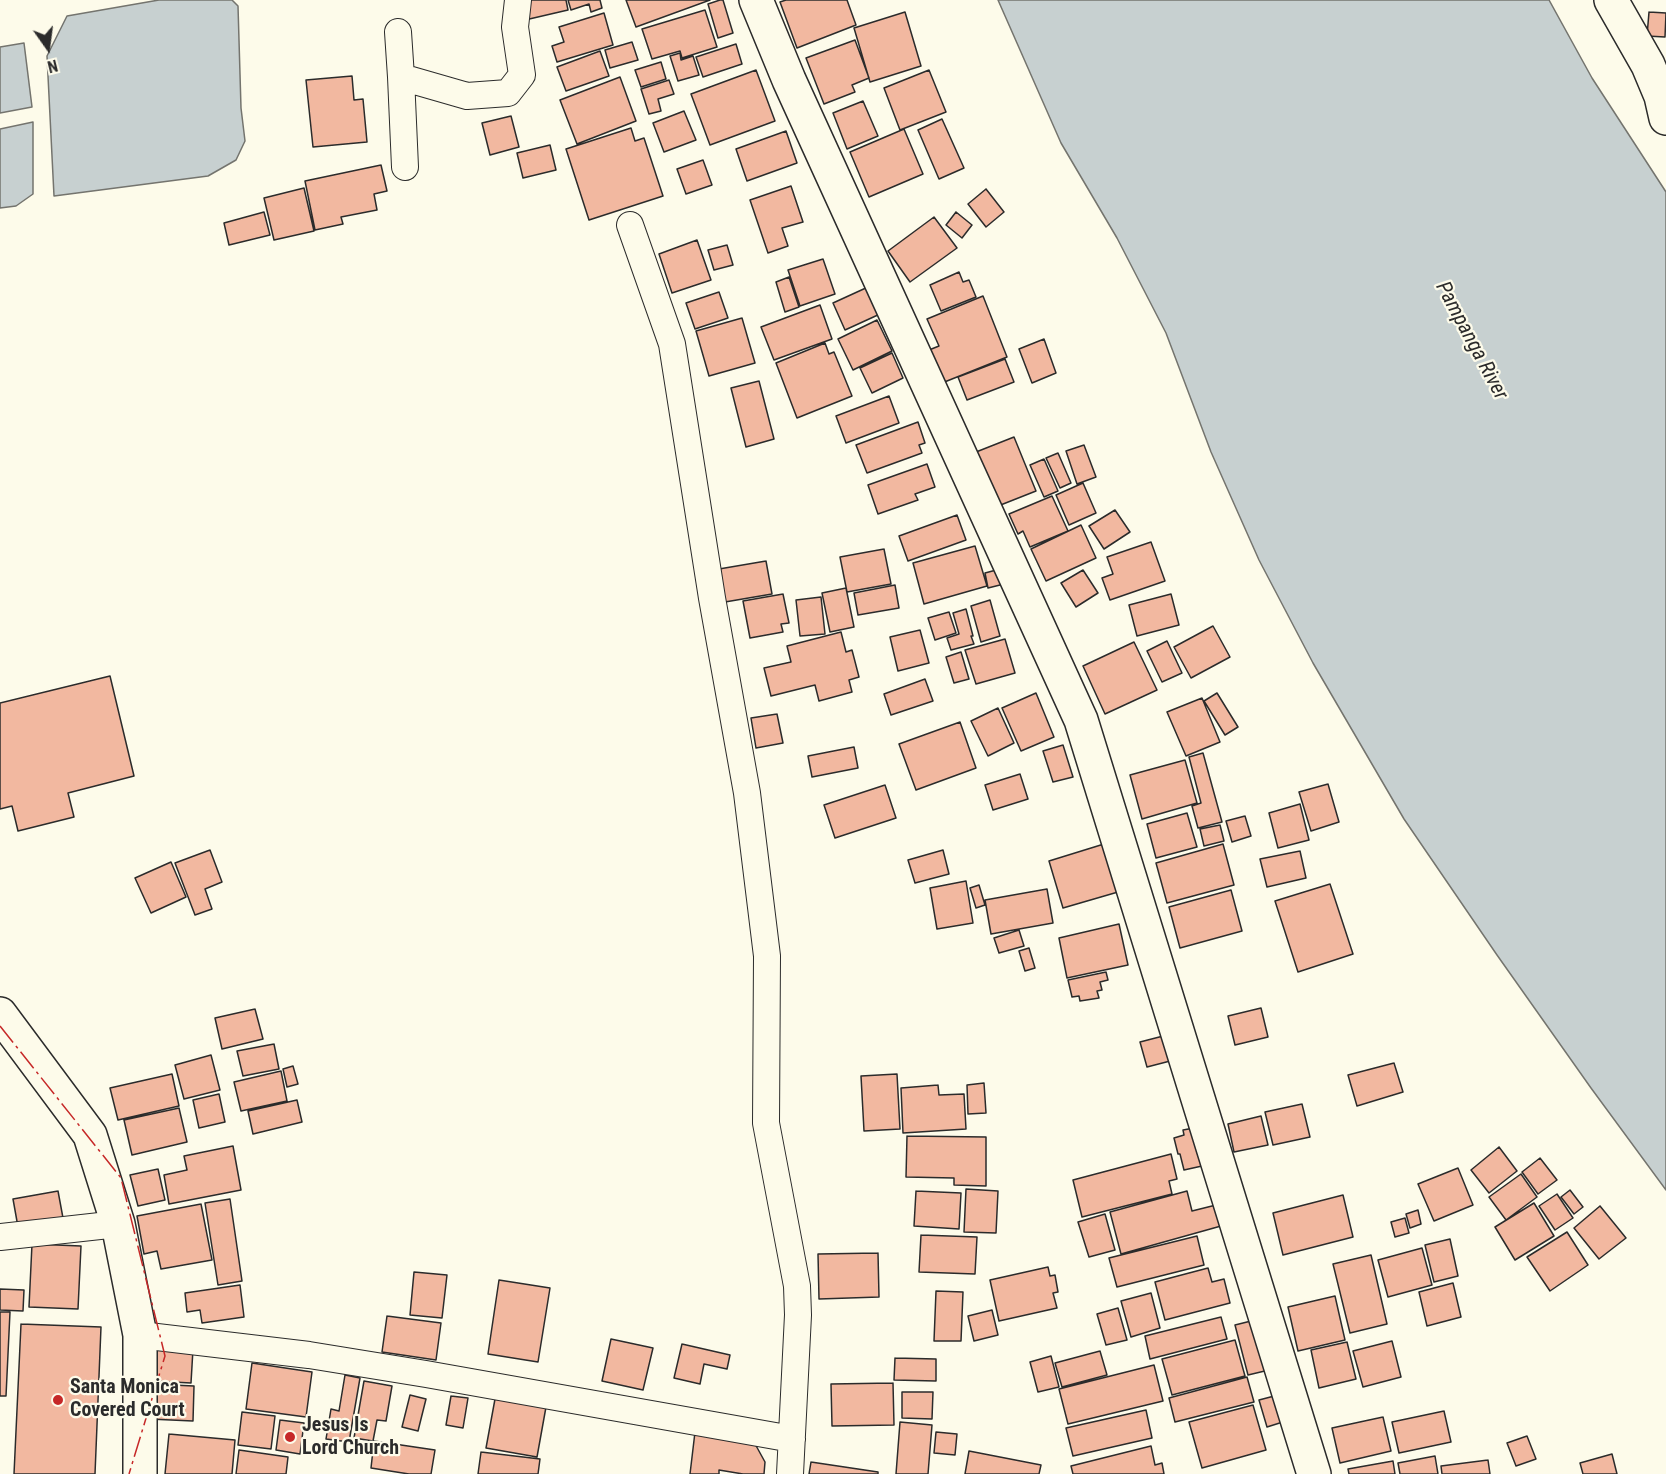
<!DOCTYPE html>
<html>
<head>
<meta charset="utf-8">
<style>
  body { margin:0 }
  #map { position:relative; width:1666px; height:1474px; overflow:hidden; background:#fdfbea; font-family:"Roboto Condensed",sans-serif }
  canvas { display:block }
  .north { position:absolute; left:18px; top:18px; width:60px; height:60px; -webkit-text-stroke:4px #fdfbea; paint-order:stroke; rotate:166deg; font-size:16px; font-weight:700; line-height:24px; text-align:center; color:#2b2b2b }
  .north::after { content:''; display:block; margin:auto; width:21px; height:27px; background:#2b2b2b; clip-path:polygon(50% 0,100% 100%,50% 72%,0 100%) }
</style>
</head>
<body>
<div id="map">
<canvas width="1666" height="1474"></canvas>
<div class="north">N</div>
</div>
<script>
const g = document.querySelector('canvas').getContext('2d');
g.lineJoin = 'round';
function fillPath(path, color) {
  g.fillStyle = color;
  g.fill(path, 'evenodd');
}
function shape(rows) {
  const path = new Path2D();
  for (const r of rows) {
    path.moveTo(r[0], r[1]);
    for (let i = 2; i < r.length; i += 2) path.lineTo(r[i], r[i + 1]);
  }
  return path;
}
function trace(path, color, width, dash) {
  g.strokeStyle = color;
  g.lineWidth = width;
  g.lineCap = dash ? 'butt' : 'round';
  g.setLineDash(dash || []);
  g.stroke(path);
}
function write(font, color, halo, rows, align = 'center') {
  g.font = font + ' "Roboto Condensed",sans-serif';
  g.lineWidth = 4.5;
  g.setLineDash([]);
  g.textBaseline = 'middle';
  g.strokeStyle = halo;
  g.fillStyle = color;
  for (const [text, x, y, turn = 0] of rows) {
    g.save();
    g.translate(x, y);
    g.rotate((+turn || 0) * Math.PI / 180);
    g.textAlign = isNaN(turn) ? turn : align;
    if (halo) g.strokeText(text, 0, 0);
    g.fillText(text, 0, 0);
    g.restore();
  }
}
const water = shape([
  [159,0,232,0,238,6,241,108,245,141,236,160,208,176,54,196,47,56,67,16,159,0],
  [998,0,1549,0,1592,78,1666,192,1666,1190,1591,1088,1497,955,1404,819,1313,663,1259,560,1211,452,1166,333,1117,238,1061,143,998,0],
  [24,43,32,107,0,113,0,47,24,43],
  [33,122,33,194,16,206,0,208,0,129,33,122]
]);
fillPath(water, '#c7d0d0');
trace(water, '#74746e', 1.5);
const building = shape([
  [522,0,566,0,568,10,525,20,522,0],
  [568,0,600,0,602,8,591,12,589,4,571,10,568,0],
  [626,0,710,0,636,27,626,0],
  [720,0,723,0,733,33,718,38,708,4,720,0],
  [786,0,847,0,856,25,797,48,780,2,786,0],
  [705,10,717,47,682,58,680,51,652,59,642,29,705,10],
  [905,12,921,66,870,82,854,28,905,12],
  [1649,12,1666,13,1665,37,1647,36,1649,12],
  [604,13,613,45,557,62,552,46,564,42,559,27,604,13],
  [855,40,869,78,852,85,855,92,824,104,806,58,855,40],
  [632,42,638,60,610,68,605,50,632,42],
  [736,44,742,64,703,77,696,57,736,44],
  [600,51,609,76,566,91,557,67,600,51],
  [680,53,681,60,693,56,699,75,678,81,670,56,680,53],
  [661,62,666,79,641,87,635,70,661,62],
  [756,70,775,121,710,145,691,94,756,70],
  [929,70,946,112,900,130,884,88,929,70],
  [352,76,354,100,363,99,367,142,313,147,306,80,352,76],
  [620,77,636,121,577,144,560,100,620,77],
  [669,80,674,94,658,99,661,111,649,114,641,89,669,80],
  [863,101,878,136,847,149,833,113,863,101],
  [684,111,696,140,664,152,653,123,684,111],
  [511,116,519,147,490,155,482,123,511,116],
  [942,119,964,168,939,179,918,130,942,119],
  [631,128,635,141,644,138,663,196,589,220,566,149,631,128],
  [904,129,923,174,869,197,850,152,904,129],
  [786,131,797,163,747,181,736,149,786,131],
  [550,145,556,170,523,178,517,153,550,145],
  [703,160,712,185,686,194,677,169,703,160],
  [381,165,387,191,374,194,377,210,341,217,343,224,315,230,305,181,381,165],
  [791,186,803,222,782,228,788,246,768,253,750,200,791,186],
  [304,188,314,231,274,240,264,198,304,188],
  [986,189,1004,212,986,227,968,204,986,189],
  [264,212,270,235,229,245,224,223,264,212],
  [956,212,972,225,962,238,946,225,956,212],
  [934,217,957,248,910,282,888,251,934,217],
  [697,240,711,280,672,293,659,254,697,240],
  [727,245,733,265,714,270,708,250,727,245],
  [823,259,835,294,800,306,788,270,823,259],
  [959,272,963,282,969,280,976,297,941,311,930,285,959,272],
  [789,277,799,307,785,312,776,282,789,277],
  [868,287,880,314,845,330,833,303,868,287],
  [719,292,728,318,695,329,686,303,719,292],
  [983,296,1007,357,942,383,929,350,939,346,927,319,983,296],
  [820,305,832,339,774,360,761,327,820,305],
  [742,318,755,363,709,376,696,331,742,318],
  [877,320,892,351,853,370,838,339,877,320],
  [1044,339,1056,373,1032,383,1019,349,1044,339],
  [825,343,829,354,834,352,852,396,797,418,776,363,825,343],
  [892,353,903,378,872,393,860,368,892,353],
  [1005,359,1014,382,967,400,958,377,1005,359],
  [759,381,774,439,746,447,731,388,759,381],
  [889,396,899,423,846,443,836,416,889,396],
  [918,422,925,443,919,445,922,453,867,473,856,445,918,422],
  [1014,437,1036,491,993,508,971,454,1014,437],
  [1084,445,1096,477,1077,484,1066,451,1084,445],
  [1058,453,1071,483,1060,488,1046,458,1058,453],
  [1044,459,1058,491,1044,497,1030,465,1044,459],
  [927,464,935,487,915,494,918,500,878,514,868,485,927,464],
  [1083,483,1096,513,1069,525,1056,495,1083,483],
  [1052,496,1068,531,1030,547,1023,531,1018,534,1009,514,1052,496],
  [1115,510,1130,532,1104,549,1089,526,1115,510],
  [957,515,966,540,908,561,899,536,957,515],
  [1081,525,1096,558,1046,581,1031,549,1081,525],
  [1151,542,1165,581,1110,600,1102,578,1113,574,1107,557,1151,542],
  [975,546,987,586,924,604,913,563,975,546],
  [884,549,891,584,847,592,840,557,884,549],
  [766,561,772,594,725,602,719,569,766,561],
  [1000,569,1004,584,988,588,985,573,1000,569],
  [1083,570,1098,593,1076,607,1061,583,1083,570],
  [895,585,899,608,858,615,854,593,895,585],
  [846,588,854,627,830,632,822,593,846,588],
  [783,594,789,623,781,624,783,632,750,638,743,601,783,594],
  [1171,594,1179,625,1137,636,1129,605,1171,594],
  [821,597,825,634,800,636,796,600,821,597],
  [990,600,1000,636,981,642,971,606,990,600],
  [966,609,973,636,971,636,974,644,951,650,947,638,959,634,953,613,966,609],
  [949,612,956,633,935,640,928,618,949,612],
  [1213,626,1230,657,1191,678,1174,647,1213,626],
  [920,630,929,663,898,671,890,637,920,630],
  [841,632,846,652,852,650,859,677,849,680,852,692,819,701,815,685,771,696,764,668,791,662,787,646,841,632],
  [1005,639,1015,673,976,684,965,650,1005,639],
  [1167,641,1182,673,1162,682,1147,651,1167,641],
  [1134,642,1157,690,1105,714,1083,666,1134,642],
  [961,652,969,679,954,683,946,657,961,652],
  [110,676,134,776,68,793,74,817,18,831,12,806,0,809,0,703,110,676],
  [925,679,933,701,891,715,884,694,925,679],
  [1036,693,1054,737,1021,751,1002,708,1036,693],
  [1217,693,1238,727,1225,735,1204,701,1217,693],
  [1202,698,1220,742,1186,756,1167,712,1202,698],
  [998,708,1014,743,988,756,971,721,998,708],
  [777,714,783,743,756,748,751,718,777,714],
  [960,722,976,768,916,790,899,744,960,722],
  [1063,745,1073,777,1053,782,1043,751,1063,745],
  [854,747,858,768,812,777,808,756,854,747],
  [1203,753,1222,822,1198,828,1192,806,1201,803,1189,757,1203,753],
  [1185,760,1197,803,1142,819,1130,775,1185,760],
  [1020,774,1028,799,993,810,985,785,1020,774],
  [1328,784,1339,822,1311,831,1299,792,1328,784],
  [885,785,896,818,835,838,824,805,885,785],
  [1300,804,1309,840,1278,848,1269,813,1300,804],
  [1187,813,1197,847,1156,858,1147,824,1187,813],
  [1245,816,1251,836,1232,842,1226,821,1245,816],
  [1220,825,1224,841,1204,846,1200,829,1220,825],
  [1104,844,1118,892,1063,908,1049,861,1104,844],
  [1223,844,1234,885,1167,903,1156,863,1223,844],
  [210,850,222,882,205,889,212,909,195,915,175,863,210,850],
  [943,850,949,874,915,883,908,860,943,850],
  [1300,851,1306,878,1267,887,1260,859,1300,851],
  [171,862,186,897,151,913,135,878,171,862],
  [966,881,973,923,937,929,930,888,966,881],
  [1330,884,1353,954,1298,972,1275,901,1330,884],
  [979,885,985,905,976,908,970,888,979,885],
  [1047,889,1053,923,991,934,985,900,1047,889],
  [1231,890,1242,931,1180,948,1169,907,1231,890],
  [1119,924,1128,965,1067,978,1059,938,1119,924],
  [1019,930,1024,946,999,953,994,938,1019,930],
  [1029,948,1035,968,1025,971,1019,951,1029,948],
  [1106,972,1108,980,1100,982,1102,990,1097,991,1099,998,1080,1001,1079,996,1072,997,1068,980,1106,972],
  [1261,1008,1268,1037,1235,1045,1228,1016,1261,1008],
  [255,1009,263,1039,222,1049,215,1018,255,1009],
  [1167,1035,1174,1060,1147,1067,1140,1042,1167,1035],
  [274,1044,279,1069,243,1076,237,1051,274,1044],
  [211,1055,220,1090,184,1099,175,1065,211,1055],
  [1394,1063,1403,1092,1357,1106,1348,1075,1394,1063],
  [293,1066,298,1084,287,1087,283,1069,293,1066],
  [281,1071,287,1101,241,1111,234,1082,281,1071],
  [172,1074,179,1106,118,1120,110,1088,172,1074],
  [897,1074,900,1129,864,1131,861,1076,897,1074],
  [984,1083,986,1113,968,1114,967,1085,984,1083],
  [938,1085,939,1095,964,1094,966,1129,903,1133,901,1088,938,1085],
  [219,1094,225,1122,199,1128,193,1100,219,1094],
  [297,1100,302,1122,253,1134,248,1111,297,1100],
  [1302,1104,1310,1137,1273,1145,1265,1112,1302,1104],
  [179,1108,187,1142,132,1155,124,1120,179,1108],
  [1261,1116,1268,1145,1234,1152,1228,1124,1261,1116],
  [1194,1128,1202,1166,1184,1170,1180,1154,1178,1154,1174,1138,1184,1135,1183,1130,1194,1128],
  [907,1136,986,1137,986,1186,954,1185,954,1178,906,1177,907,1136],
  [233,1146,241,1190,169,1204,164,1175,187,1170,184,1156,233,1146],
  [1499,1147,1517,1171,1489,1193,1471,1170,1499,1147],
  [1171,1154,1177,1179,1169,1181,1172,1194,1082,1217,1073,1180,1171,1154],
  [1540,1158,1557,1180,1538,1194,1522,1172,1540,1158],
  [1458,1168,1473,1205,1434,1221,1418,1184,1458,1168],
  [158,1169,165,1200,138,1206,130,1175,158,1169],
  [1521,1174,1537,1197,1506,1220,1489,1197,1521,1174],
  [966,1189,998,1191,996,1233,964,1232,966,1189],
  [1570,1190,1583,1207,1574,1214,1561,1197,1570,1190],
  [58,1191,63,1218,18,1227,13,1199,58,1191],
  [916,1191,961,1193,959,1229,914,1226,916,1191],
  [1187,1191,1192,1211,1216,1205,1221,1226,1121,1254,1110,1212,1187,1191],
  [1557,1194,1573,1218,1555,1230,1539,1206,1557,1194],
  [1343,1195,1353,1237,1283,1255,1273,1213,1343,1195],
  [230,1199,242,1281,218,1285,205,1203,230,1199],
  [1534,1203,1554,1236,1515,1260,1495,1227,1534,1203],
  [201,1204,212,1260,161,1269,157,1251,144,1254,137,1216,201,1204],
  [1600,1206,1626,1238,1599,1259,1574,1228,1600,1206],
  [1418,1210,1421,1224,1410,1228,1406,1214,1418,1210],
  [1105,1214,1115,1250,1089,1257,1078,1222,1105,1214],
  [1405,1218,1409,1233,1395,1237,1391,1222,1405,1218],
  [1567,1232,1588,1265,1550,1291,1527,1257,1567,1232],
  [921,1235,977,1237,975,1274,919,1272,921,1235],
  [1197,1236,1204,1265,1117,1287,1109,1258,1197,1236],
  [1450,1239,1458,1276,1434,1282,1425,1245,1450,1239],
  [32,1244,81,1246,78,1309,29,1307,32,1244],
  [1422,1248,1432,1285,1388,1297,1378,1260,1422,1248],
  [878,1253,879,1297,819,1299,818,1254,878,1253],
  [1371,1255,1387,1324,1350,1333,1333,1264,1371,1255],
  [1048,1267,1050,1276,1055,1275,1058,1292,1053,1293,1057,1308,999,1321,990,1280,1048,1267],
  [1208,1268,1212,1282,1224,1279,1230,1303,1165,1320,1155,1282,1208,1268],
  [414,1272,447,1275,442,1318,410,1315,414,1272],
  [499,1280,550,1288,538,1362,488,1354,499,1280],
  [1453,1283,1461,1317,1427,1326,1419,1292,1453,1283],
  [240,1285,244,1317,202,1323,200,1310,187,1312,185,1293,240,1285],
  [0,1289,24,1290,23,1311,0,1310,0,1289],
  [936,1291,963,1292,961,1341,934,1341,936,1291],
  [1151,1293,1160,1328,1131,1337,1121,1301,1151,1293],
  [1335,1296,1345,1340,1298,1351,1288,1307,1335,1296],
  [1118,1308,1127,1340,1106,1345,1097,1314,1118,1308],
  [992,1310,998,1335,974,1341,968,1316,992,1310],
  [0,1312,10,1312,6,1396,0,1396,0,1312],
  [387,1316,441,1323,436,1360,382,1352,387,1316],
  [1221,1317,1227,1339,1150,1359,1145,1336,1221,1317],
  [1255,1320,1269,1370,1248,1375,1235,1325,1255,1320],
  [21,1324,101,1327,95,1474,14,1474,21,1324],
  [611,1339,653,1348,643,1390,602,1381,611,1339],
  [1235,1340,1245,1376,1172,1395,1162,1359,1235,1340],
  [1392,1341,1401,1377,1363,1387,1353,1351,1392,1341],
  [1347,1342,1356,1379,1319,1388,1311,1350,1347,1342],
  [682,1344,730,1355,727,1369,704,1364,700,1384,674,1378,682,1344],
  [156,1347,193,1349,191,1383,154,1381,156,1347],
  [1100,1351,1107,1375,1062,1387,1055,1363,1100,1351],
  [1051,1356,1059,1387,1038,1392,1030,1362,1051,1356],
  [895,1358,936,1359,936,1381,894,1380,895,1358],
  [252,1363,312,1372,306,1417,246,1409,252,1363],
  [1154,1365,1163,1401,1068,1424,1059,1389,1154,1365],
  [345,1375,360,1378,349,1442,326,1439,331,1409,339,1411,345,1375],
  [1247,1377,1254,1402,1175,1422,1169,1398,1247,1377],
  [364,1381,392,1386,386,1421,377,1420,373,1441,354,1438,364,1381],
  [893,1383,894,1425,832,1426,831,1384,893,1383],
  [151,1384,194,1386,193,1421,149,1419,151,1384],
  [902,1392,933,1392,932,1419,902,1418,902,1392],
  [410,1395,426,1399,418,1431,402,1427,410,1395],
  [1278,1395,1286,1421,1267,1427,1259,1400,1278,1395],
  [451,1396,468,1398,463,1428,446,1425,451,1396],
  [495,1399,546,1407,537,1457,486,1448,495,1399],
  [1253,1405,1266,1450,1202,1468,1189,1422,1253,1405],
  [1146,1410,1152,1438,1073,1456,1066,1428,1146,1410],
  [1444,1411,1451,1442,1399,1453,1392,1422,1444,1411],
  [242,1412,275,1416,271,1449,238,1445,242,1412],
  [1383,1417,1391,1451,1340,1463,1332,1428,1383,1417],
  [280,1420,304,1423,300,1454,276,1450,280,1420],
  [900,1422,932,1425,928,1474,896,1474,900,1422],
  [695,1432,754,1442,765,1462,764,1474,743,1474,719,1470,719,1474,690,1474,695,1432],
  [936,1432,957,1434,955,1455,934,1453,936,1432],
  [169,1434,235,1440,232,1474,165,1474,169,1434],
  [1527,1436,1536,1459,1516,1466,1507,1443,1527,1436],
  [374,1441,435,1450,431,1474,409,1474,371,1468,374,1441],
  [1151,1446,1155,1465,1162,1463,1164,1474,1073,1474,1071,1466,1151,1446],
  [239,1450,288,1457,286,1474,236,1474,239,1450],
  [969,1451,1041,1465,1039,1474,965,1474,969,1451],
  [481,1452,540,1459,538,1474,478,1474,481,1452],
  [1612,1454,1617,1474,1583,1474,1580,1463,1612,1454],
  [1435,1456,1438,1474,1400,1474,1398,1463,1435,1456],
  [1488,1460,1490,1474,1442,1474,1441,1466,1488,1460],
  [1393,1461,1395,1474,1349,1474,1348,1469,1393,1461],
  [811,1462,878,1472,878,1474,809,1474,811,1462]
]);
fillPath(building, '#f2b8a0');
trace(building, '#2b2b2b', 1.5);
const minor = shape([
  [398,32,401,77],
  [405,167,401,77,467,96,508,93,522,75,515,27,518,0],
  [630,225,672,344,712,598,747,793,767,956,766,1123,797,1286,798,1315,790,1474],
  [0,1237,118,1224],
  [140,1335,309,1355,426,1374,792,1439]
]);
const tertiary = shape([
  [1611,0,1648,65,1661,96,1666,118]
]);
const secondary = shape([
  [756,0,789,80,1081,720,1314,1474],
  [0,1014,90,1135,118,1224,140,1335,140,1474]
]);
trace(minor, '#2b2b2b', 28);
trace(tertiary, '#2b2b2b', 36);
trace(secondary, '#2b2b2b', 36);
trace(minor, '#fdfbea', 26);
trace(tertiary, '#fdfbea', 33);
trace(secondary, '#fdfbea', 33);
trace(shape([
  [0,1026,121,1178,165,1356,129,1474]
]), '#c62828', 1.5, [21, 4.5, 3, 4.5]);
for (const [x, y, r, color] of [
  [58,1400,6,"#c62828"],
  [290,1437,6,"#c62828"]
]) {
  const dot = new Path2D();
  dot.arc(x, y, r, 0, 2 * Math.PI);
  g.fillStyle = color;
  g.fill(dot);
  trace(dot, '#fdfbea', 2);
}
write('bold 20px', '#2b2b2b', '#fdfbea', [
  ["Santa Monica",70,1388],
  ["Covered Court",70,1411],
  ["Jesus Is",302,1426],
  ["Lord Church",302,1449]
], 'left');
write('italic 21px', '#2b2b2b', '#fdfbea', [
  ["Pampanga River",1471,341,62]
]);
</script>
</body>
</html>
